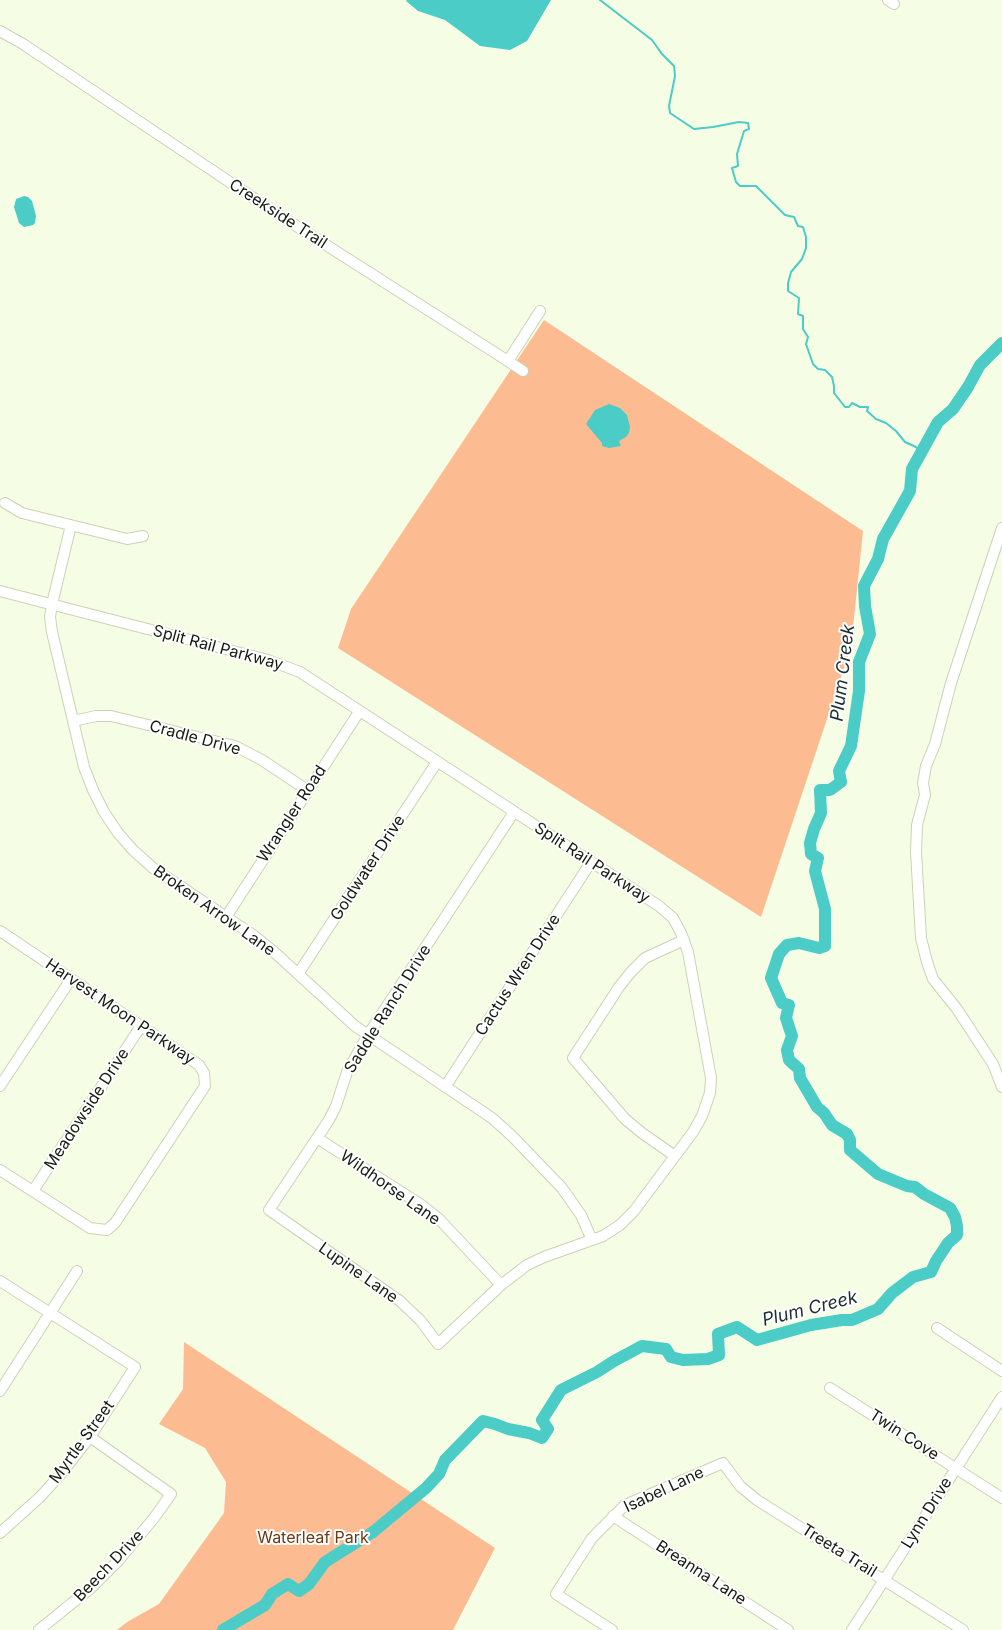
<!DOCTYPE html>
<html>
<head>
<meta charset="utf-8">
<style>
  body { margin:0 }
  canvas { display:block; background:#f5fee4 }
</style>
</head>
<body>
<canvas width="1002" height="1630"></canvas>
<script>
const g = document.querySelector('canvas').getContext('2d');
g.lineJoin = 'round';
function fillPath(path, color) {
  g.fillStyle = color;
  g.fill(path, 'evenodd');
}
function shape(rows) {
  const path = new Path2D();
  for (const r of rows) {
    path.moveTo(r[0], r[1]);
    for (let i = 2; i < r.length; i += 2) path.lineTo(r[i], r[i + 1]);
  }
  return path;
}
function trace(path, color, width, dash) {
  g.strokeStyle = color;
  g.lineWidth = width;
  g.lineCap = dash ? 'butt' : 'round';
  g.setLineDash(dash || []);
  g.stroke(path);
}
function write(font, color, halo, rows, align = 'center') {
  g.font = font + ' Inter,sans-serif';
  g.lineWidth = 4;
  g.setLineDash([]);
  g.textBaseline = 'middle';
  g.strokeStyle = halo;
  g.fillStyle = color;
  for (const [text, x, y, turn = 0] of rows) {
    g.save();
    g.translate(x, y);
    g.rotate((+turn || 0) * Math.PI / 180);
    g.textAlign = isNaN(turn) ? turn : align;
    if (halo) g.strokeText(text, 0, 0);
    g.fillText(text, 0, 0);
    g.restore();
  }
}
fillPath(shape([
  [544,320,863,531,851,647,761,917,338,648,351,609],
  [184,1342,495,1548,453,1630,117,1630,127,1622,159,1604,224,1513,226,1482,205,1448,159,1424,183,1389]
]), '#fdbb91');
fillPath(shape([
  [407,0,551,0,527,41,510,50,480,46,445,20,418,11,406,1],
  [24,196,28,197,32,201,36,216,35,223,33,225,24,227,19,223,14,207,16,199],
  [609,404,620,408,627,415,630,427,629,433,626,437,619,441,621,446,609,448,602,446,602,443,586,424,595,410]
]), '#4bccc7');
trace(shape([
  [600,0,652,40,662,54,674,66,675,76,669,106,670,113,694,129,713,127,739,122,748,123,749,129,744,131,737,154,738,166,732,168,736,182,740,186,756,186,785,215,794,217,798,226,803,227,806,237,806,248,802,259,791,272,788,283,788,291,799,298,798,314,803,316,803,329,808,337,806,344,813,364,818,369,825,370,832,377,834,386,834,393,845,407,849,407,852,403,860,407,868,407,867,411,876,419,886,423,896,431,905,442,916,447,921,455]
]), '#4bccc7', 2);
trace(shape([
  [223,1630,265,1605,272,1594,288,1584,299,1591,309,1584,325,1562,373,1532,426,1488,439,1474,445,1460,483,1421,495,1424,508,1429,529,1433,542,1438,548,1429,542,1420,561,1390,597,1372,614,1361,642,1346,666,1349,671,1357,683,1360,708,1359,719,1355,718,1334,737,1327,757,1340,811,1325,842,1320,852,1320,878,1309,892,1293,913,1277,931,1272,936,1261,948,1243,957,1235,957,1226,955,1217,950,1208,924,1194,915,1187,907,1186,878,1174,850,1150,850,1140,847,1134,832,1125,824,1113,817,1107,800,1078,799,1069,789,1060,787,1050,792,1036,786,1018,789,1005,782,1003,771,978,779,954,787,945,799,943,819,948,825,946,825,909,815,871,818,858,811,854,810,843,814,829,821,813,820,790,830,790,841,782,839,771,851,746,859,691,859,662,870,634,865,606,864,586,878,559,883,539,910,491,912,469,938,422,953,409,968,387,980,365,1002,343]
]), '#4bccc7', 12);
const minor = shape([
  [888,0,894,4],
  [0,31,23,44,276,213,508,361,540,311],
  [508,361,523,371],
  [5,503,22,513,127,539,143,536],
  [71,525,52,604,50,617,52,632,84,767,93,790,104,812,118,833,133,850,153,868,253,935,273,951,355,1026,492,1118,513,1137,562,1188,581,1215,592,1240],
  [1002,528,951,683,935,744,926,766,923,783,925,795,917,825,916,852,921,938,927,962,933,979,957,1009,993,1064,1002,1087],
  [0,591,268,660,300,672,659,906,673,918,681,933,688,952,711,1078,710,1093,702,1116,693,1132,634,1211,620,1225,603,1236,544,1257,527,1265,501,1285,438,1344,421,1321,400,1301,269,1210,329,1120,336,1106,347,1072,368,1035,514,812],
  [73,721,96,716,111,716,235,746,262,760,307,790],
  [226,917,359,712],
  [0,931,199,1065,204,1073,205,1086,115,1223,107,1230,90,1228,0,1170],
  [298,974,437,762],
  [0,1086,71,979],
  [445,1087,591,862],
  [317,1138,420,1204,439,1219,501,1285],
  [675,1156,642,1133,625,1119,573,1058,619,987,631,972,645,958,684,940],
  [33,1191,141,1026],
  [0,1281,135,1367,90,1437,60,1475,40,1497,0,1533],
  [937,1328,1002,1371],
  [830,1388,1002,1498],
  [0,1391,77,1271],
  [613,1516,788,1630],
  [39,1630,92,1587,118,1561,154,1518,171,1494,90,1437],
  [612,1630,556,1594,592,1538,625,1505,723,1463,740,1486,757,1500,963,1630],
  [852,1630,1002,1397]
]);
trace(minor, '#c9d3b4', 12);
trace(minor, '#fff', 10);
write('16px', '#171b0f', '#fff', [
  ["Creekside Trail",278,214,33],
  ["Split Rail Parkway",218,648,15],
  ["Cradle Drive",195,738,15],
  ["Wrangler Road",292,814,-57],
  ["Split Rail Parkway",592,863,33],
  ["Goldwater Drive",368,868,-57],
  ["Broken Arrow Lane",214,911,35],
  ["Cactus Wren Drive",518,975,-57],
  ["Saddle Ranch Drive",388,1009,-58],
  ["Harvest Moon Parkway",120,1012,34],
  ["Meadowside Drive",87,1109,-57],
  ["Wildhorse Lane",390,1188,35],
  ["Lupine Lane",358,1273,35],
  ["Twin Cove",904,1435,33],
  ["Myrtle Street",82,1442,-54],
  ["Isabel Lane",664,1490,-25],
  ["Lynn Drive",927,1513,-58],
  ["Treeta Trail",839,1551,32],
  ["Beech Drive",109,1566,-46],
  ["Breanna Lane",701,1573,33]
]);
write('16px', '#6b3a15', '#fff', [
  ["Waterleaf Park",313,1538]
]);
write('italic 18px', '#192f2e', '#fff', [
  ["Plum Creek",843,673,-83],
  ["Plum Creek",810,1309,-14]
]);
</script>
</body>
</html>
